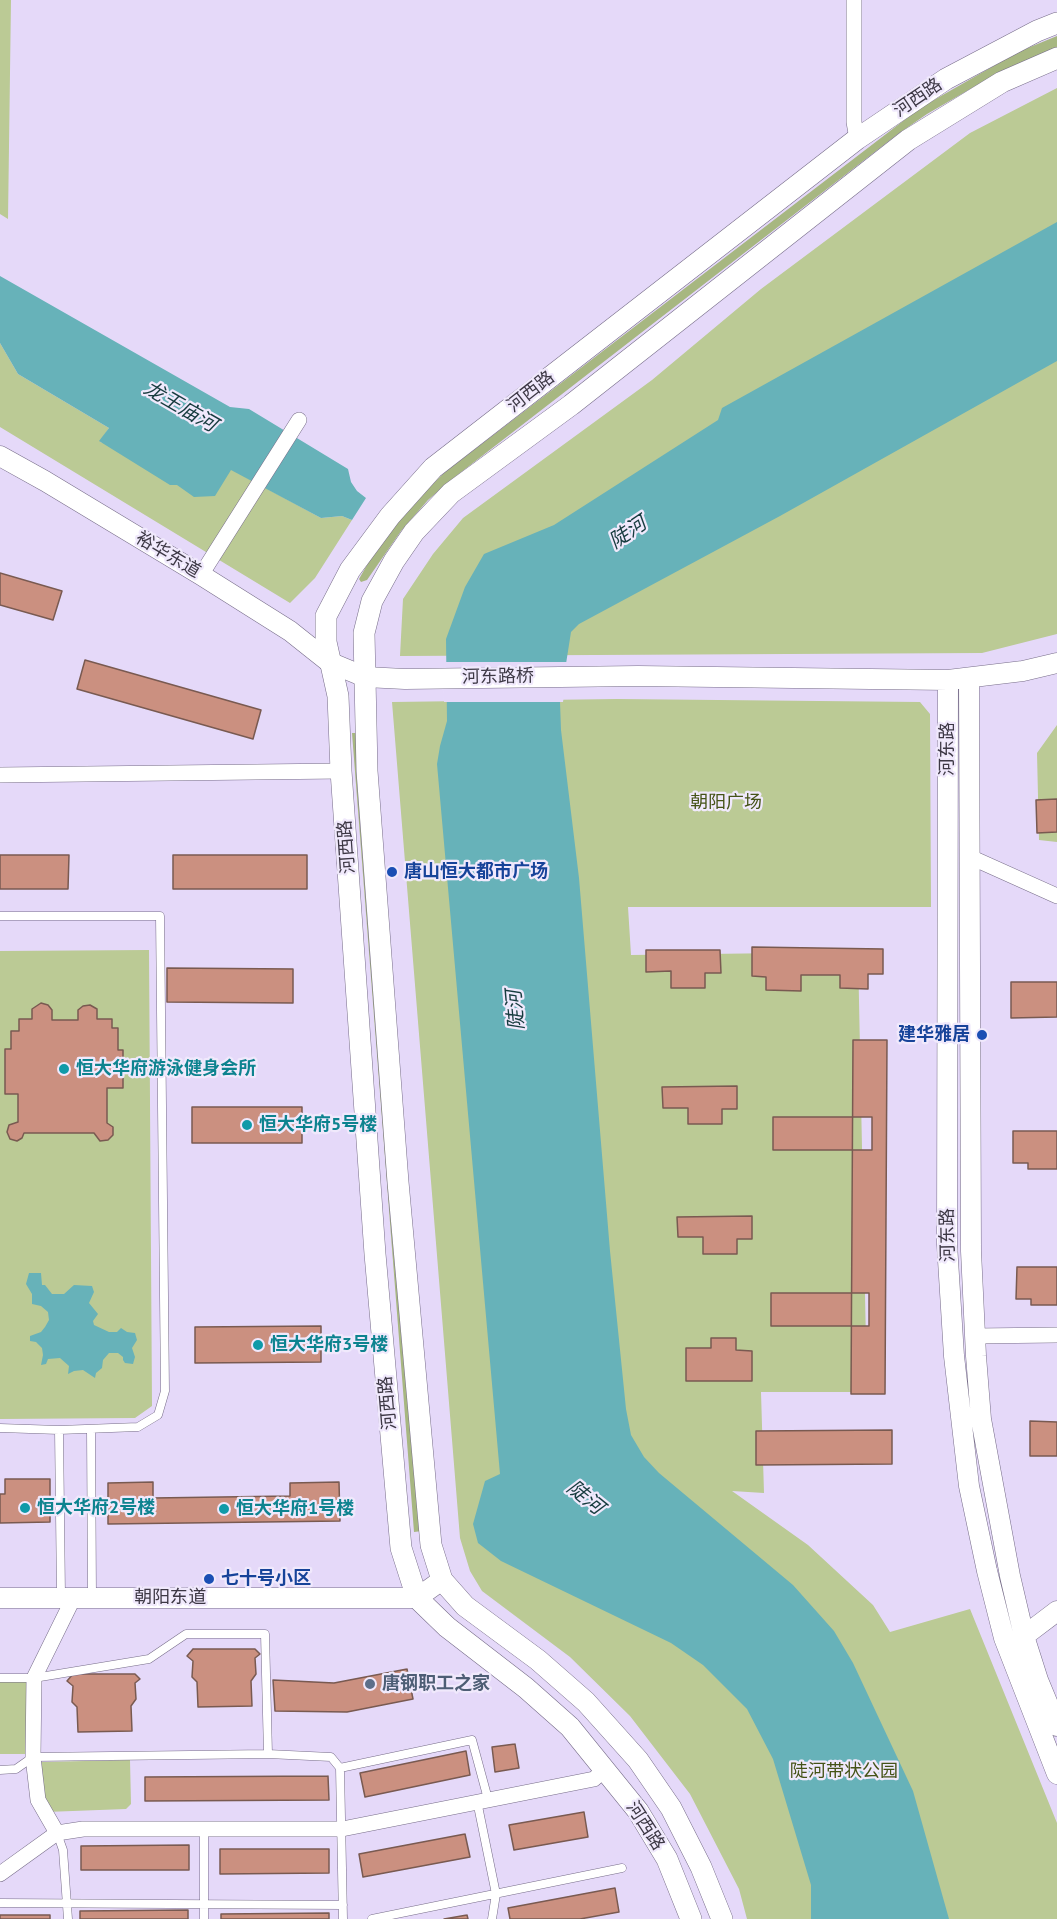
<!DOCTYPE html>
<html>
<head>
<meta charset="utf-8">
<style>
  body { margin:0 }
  canvas { display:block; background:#e5d9f9 }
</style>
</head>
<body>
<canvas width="1057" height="1919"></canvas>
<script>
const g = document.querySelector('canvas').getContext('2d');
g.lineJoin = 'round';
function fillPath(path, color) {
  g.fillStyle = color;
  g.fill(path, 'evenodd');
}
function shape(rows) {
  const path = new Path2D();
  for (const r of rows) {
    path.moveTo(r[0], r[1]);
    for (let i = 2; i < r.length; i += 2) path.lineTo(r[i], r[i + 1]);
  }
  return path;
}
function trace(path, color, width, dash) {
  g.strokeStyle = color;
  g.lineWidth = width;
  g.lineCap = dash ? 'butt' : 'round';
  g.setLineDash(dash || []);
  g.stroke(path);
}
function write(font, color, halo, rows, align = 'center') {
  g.font = font + ' "PT Sans","Noto Sans SC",sans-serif';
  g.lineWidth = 4.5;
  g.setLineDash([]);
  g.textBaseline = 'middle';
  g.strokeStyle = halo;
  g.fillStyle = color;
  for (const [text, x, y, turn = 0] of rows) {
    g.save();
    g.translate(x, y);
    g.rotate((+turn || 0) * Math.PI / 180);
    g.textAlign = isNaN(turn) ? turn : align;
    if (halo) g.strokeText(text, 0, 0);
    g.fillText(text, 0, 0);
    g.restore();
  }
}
fillPath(shape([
  [0,0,11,0,8,219,0,214],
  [1057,88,1057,634,982,653,400,656,403,599,433,554,463,518,652,380,761,289,970,133],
  [0,343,18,374,109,428,100,442,231,469,321,518,342,516,352,520,315,578,290,603,0,427],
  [617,699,920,702,930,714,931,907,628,907,631,955,858,952,867,1392,761,1392,764,1493,732,1491,808,1545,873,1605,890,1632,970,1609,1057,1823,1057,1919,747,1919,739,1889,690,1794,630,1716,570,1657,482,1591,470,1571,460,1538,392,702],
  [1057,725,1057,842,1039,840,1037,753],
  [149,950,152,1406,135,1418,0,1419,0,951],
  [30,1678,30,1754,0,1754,0,1679],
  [130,1760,131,1804,126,1809,46,1812,40,1762]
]), '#bbca95');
fillPath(shape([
  [1057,36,1057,48,998,73,927,114,898,134,451,480,428,500,401,531,367,580,361,582,359,579,379,544,413,503,445,472,920,108,1018,52],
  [352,733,358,733,422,1531,414,1532]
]), '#a7b781');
fillPath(shape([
  [1057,222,1057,361,780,516,579,624,571,632,560,702,561,730,579,878,610,1251,626,1409,631,1435,644,1457,659,1473,793,1585,834,1631,853,1663,913,1791,949,1919,811,1919,811,1885,773,1759,747,1709,703,1665,671,1643,501,1561,478,1543,473,1524,485,1481,500,1474,437,764,440,746,447,721,446,639,465,587,484,554,554,525,718,420,722,408],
  [0,276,230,407,249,409,348,469,351,482,357,491,366,498,352,520,342,516,321,518,231,470,215,496,194,497,177,485,170,485,99,441,109,428,18,374,0,343],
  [29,1273,41,1273,42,1285,45,1285,52,1294,64,1294,74,1285,92,1286,94,1292,89,1303,98,1314,93,1321,94,1325,109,1332,117,1332,121,1328,127,1332,135,1333,137,1340,132,1348,135,1357,133,1364,125,1363,123,1360,123,1357,118,1353,109,1353,103,1360,102,1368,96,1373,95,1378,83,1370,74,1371,68,1374,69,1366,60,1358,48,1359,46,1364,41,1365,43,1355,42,1348,36,1342,30,1341,30,1336,41,1332,45,1327,49,1320,48,1312,41,1306,32,1304,32,1294,26,1284]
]), '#67b2b9');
fillPath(shape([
  [443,662,569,662,563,702,444,702]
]), '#e5d9f9');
const building = shape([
  [0,573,62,591,53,620,0,605,0,573],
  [85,660,261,710,253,739,77,689,85,660],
  [1057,799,1057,832,1037,833,1036,800,1057,799],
  [0,855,69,855,68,889,0,889,0,855],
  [173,855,307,855,307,889,173,889,173,855],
  [752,947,883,949,883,974,868,974,868,989,840,988,840,975,801,975,801,991,766,990,766,977,752,976,752,947],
  [646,950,720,950,721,973,705,973,705,988,671,988,671,971,646,972,646,950],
  [167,968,293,969,293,1003,167,1002,167,968],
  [1011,982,1057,982,1057,1017,1011,1018,1011,982],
  [41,1003,48,1005,52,1010,52,1020,78,1020,78,1010,83,1006,90,1005,97,1009,97,1019,112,1019,112,1028,118,1028,118,1050,123,1050,123,1088,107,1088,107,1123,113,1127,113,1135,108,1140,100,1141,94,1133,24,1133,22,1138,17,1141,10,1139,7,1132,9,1125,18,1122,18,1094,5,1094,5,1049,11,1049,11,1031,19,1031,19,1019,32,1019,32,1009,41,1003],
  [853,1040,887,1040,885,1394,851,1394,853,1040],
  [737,1086,737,1109,722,1109,722,1124,688,1124,688,1108,663,1108,662,1087,737,1086],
  [192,1107,302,1107,302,1143,192,1143,192,1107],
  [773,1117,872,1117,872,1150,773,1150,773,1117],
  [1013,1131,1057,1131,1057,1169,1028,1169,1028,1163,1013,1163,1013,1131],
  [752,1216,752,1239,737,1239,737,1254,703,1254,703,1237,678,1237,677,1217,752,1216],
  [1017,1267,1057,1267,1057,1305,1031,1305,1031,1299,1016,1299,1017,1267],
  [771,1293,869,1293,869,1326,771,1326,771,1293],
  [321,1326,321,1362,195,1363,195,1327,321,1326],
  [711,1338,736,1338,736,1350,752,1351,752,1381,686,1381,686,1348,711,1348,711,1338],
  [1030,1421,1057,1422,1057,1456,1030,1456,1030,1421],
  [892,1430,892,1464,756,1465,756,1431,892,1430],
  [5,1479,50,1479,50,1522,0,1523,0,1494,5,1494,5,1479],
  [153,1482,153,1498,290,1496,290,1483,339,1482,340,1521,108,1524,108,1483,153,1482],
  [193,1649,255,1649,260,1654,255,1658,256,1674,251,1681,252,1706,198,1707,197,1682,192,1677,193,1661,187,1656,193,1649],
  [407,1669,413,1699,347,1712,275,1711,273,1680,334,1683,407,1669],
  [73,1674,135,1674,140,1679,135,1683,136,1699,131,1706,132,1731,78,1732,77,1707,72,1702,73,1686,67,1681,73,1674],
  [515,1744,519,1768,495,1772,492,1747,515,1744],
  [466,1751,470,1775,365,1797,360,1773,466,1751],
  [328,1776,329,1800,145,1801,145,1777,328,1776],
  [584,1812,588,1837,514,1850,509,1825,584,1812],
  [465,1834,470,1857,363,1877,359,1854,465,1834],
  [189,1845,189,1870,81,1870,81,1846,189,1845],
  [220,1849,329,1849,329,1873,220,1874,220,1849],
  [615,1888,619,1912,580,1919,510,1919,508,1908,615,1888],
  [188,1910,188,1919,80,1919,80,1911,188,1910],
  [329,1913,329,1919,221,1919,221,1914,329,1913],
  [0,1915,50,1915,50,1919,0,1919,0,1915],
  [467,1915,468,1919,444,1919,467,1915]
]);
fillPath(building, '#cb9080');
trace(building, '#795a51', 1.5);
const service = shape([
  [0,916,160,916,165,1391,158,1415,138,1427,59,1430,0,1428],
  [91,1429,92,1598],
  [59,1430,61,1596],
  [0,1678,34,1678,149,1659,186,1634,265,1634,268,1754],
  [340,1768,472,1740,488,1799],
  [0,1770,16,1769,33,1757,268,1754,331,1757,340,1768,343,1919],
  [477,1801,496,1894,492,1919],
  [204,1829,204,1919],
  [57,1833,63,1850,68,1919],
  [0,1903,343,1905],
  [372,1919,622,1868]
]);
const minor = shape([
  [854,0,854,122,857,139],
  [201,575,299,420],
  [0,775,341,771],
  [968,856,1057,896],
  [975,1336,1057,1335],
  [57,1833,38,1800,33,1757,34,1678,73,1599],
  [0,1874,57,1833,83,1829,342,1829,594,1779,605,1769]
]);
const tertiary = shape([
  [0,456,45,481,201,575,290,631,329,662,365,677,405,679,638,676,948,680,1023,671,1057,663],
  [969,679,971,1251,976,1356,981,1419,1010,1576,1024,1636,1038,1680,1057,1726],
  [948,680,947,1244,954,1356,969,1486,987,1571,1004,1638,1057,1774],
  [0,1598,417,1598,442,1580],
  [1024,1636,1057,1611]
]);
const secondary = shape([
  [691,1919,667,1859,638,1811,570,1727,526,1688,447,1627,417,1598,401,1548,375,1254,341,771,338,696,326,642,326,616,350,570,390,516,433,468,857,139,946,79,1037,31,1057,23],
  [722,1919,701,1867,671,1808,638,1760,586,1702,538,1660,465,1606,442,1580,431,1545,398,1182,367,771,364,633,372,601,394,561,414,532,451,493,571,405,908,140,1002,82,1057,58]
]);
trace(service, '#776d89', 9);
trace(minor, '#776d89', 16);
trace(tertiary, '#776d89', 21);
trace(secondary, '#776d89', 22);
trace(service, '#fff', 8);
trace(minor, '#fff', 15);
trace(tertiary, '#fff', 20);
trace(secondary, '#fff', 21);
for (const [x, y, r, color] of [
  [392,872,6,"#1a4fb4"],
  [982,1035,6,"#1a4fb4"],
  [64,1069,6,"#0f9aa8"],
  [247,1125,6,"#0f9aa8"],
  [258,1345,6,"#0f9aa8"],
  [25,1508,6,"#0f9aa8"],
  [224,1509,6,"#0f9aa8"],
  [209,1579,6,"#1a4fb4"],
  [370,1684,6,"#5c6f8a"]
]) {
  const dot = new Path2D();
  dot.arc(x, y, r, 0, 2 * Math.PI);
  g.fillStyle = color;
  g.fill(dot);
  trace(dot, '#f0e9fc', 2);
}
write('18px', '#3d3845', '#f0e9fc', [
  ["河西路",918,98,-34],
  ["河西路",531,392,-38],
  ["裕华东道",168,555,31],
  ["河东路桥",498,677,-1],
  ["河东路",948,749,-90],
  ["河西路",347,847,-94],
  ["河东路",948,1235,-91],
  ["河西路",388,1403,-95],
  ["朝阳东道",170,1598],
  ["河西路",645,1826,57]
]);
write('18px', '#455317', '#f0e9fc', [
  ["朝阳广场",726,803],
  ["陡河带状公园",844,1772]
]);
write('bold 18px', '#164399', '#f0e9fc', [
  ["唐山恒大都市广场",404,872],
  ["建华雅居",970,1035,"right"],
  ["七十号小区",221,1579]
], 'left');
write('bold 18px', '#0d838f', '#f0e9fc', [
  ["恒大华府游泳健身会所",76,1069],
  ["恒大华府5号楼",259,1125],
  ["恒大华府3号楼",270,1345],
  ["恒大华府2号楼",37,1508],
  ["恒大华府1号楼",236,1509]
], 'left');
write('bold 18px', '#4e5e75', '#f0e9fc', [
  ["唐钢职工之家",382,1684]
], 'left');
write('italic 20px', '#163b3e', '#f0e9fc', [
  ["龙王庙河",180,407,30],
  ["陡河",628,533,-34],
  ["陡河",516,1010,-95],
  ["陡河",585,1498,39]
]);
</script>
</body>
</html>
